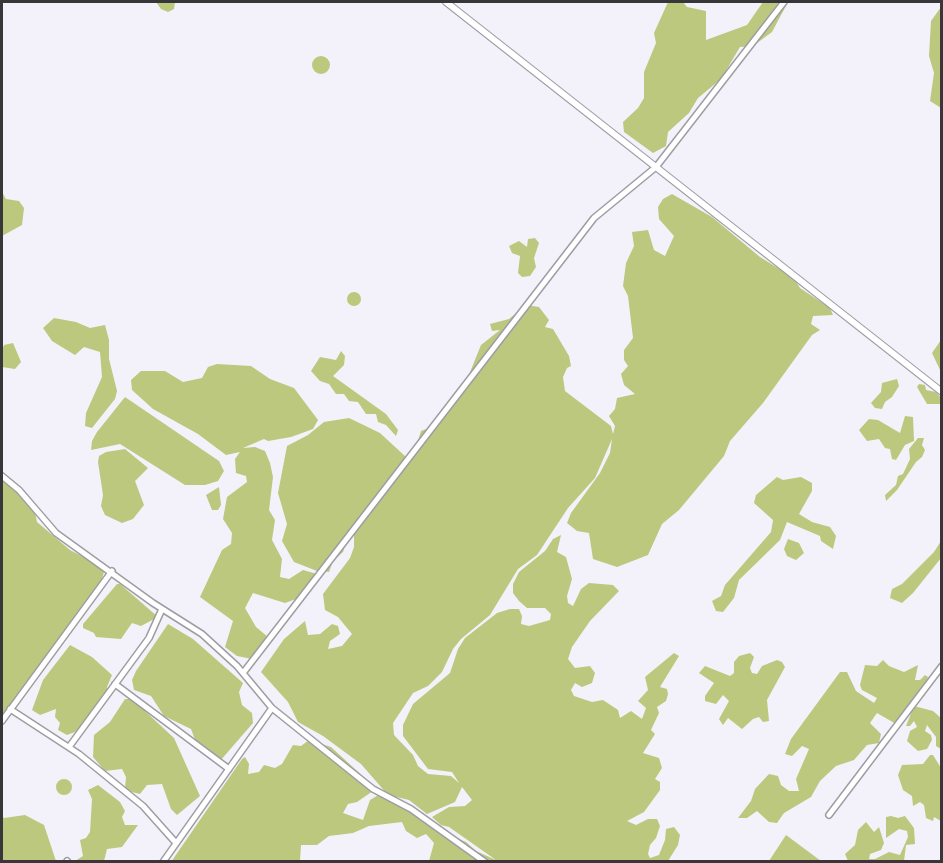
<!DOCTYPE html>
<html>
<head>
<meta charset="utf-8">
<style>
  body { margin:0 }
  #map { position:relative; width:943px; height:863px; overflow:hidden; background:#f3f2fa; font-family:Bitter,serif }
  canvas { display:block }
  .frame { position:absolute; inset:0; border:3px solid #37373a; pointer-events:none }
</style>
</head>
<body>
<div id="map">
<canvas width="943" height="863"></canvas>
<div class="frame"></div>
</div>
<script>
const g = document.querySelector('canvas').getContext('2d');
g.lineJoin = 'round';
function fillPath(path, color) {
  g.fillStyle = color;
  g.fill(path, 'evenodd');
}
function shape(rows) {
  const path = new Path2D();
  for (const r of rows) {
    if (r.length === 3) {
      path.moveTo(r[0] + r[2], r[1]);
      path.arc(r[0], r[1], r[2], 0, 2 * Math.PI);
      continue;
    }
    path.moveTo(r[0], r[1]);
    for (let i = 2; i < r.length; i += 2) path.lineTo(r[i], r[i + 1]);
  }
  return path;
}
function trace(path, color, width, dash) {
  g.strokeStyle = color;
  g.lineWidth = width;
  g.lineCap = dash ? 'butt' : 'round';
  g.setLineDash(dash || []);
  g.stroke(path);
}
fillPath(shape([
  [156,2,175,2,174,9,168,12,161,9],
  [668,2,683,2,687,7,706,11,706,40,747,25,763,2,788,2,772,32,753,46,740,47,721,79,698,98,689,113,668,132,666,146,653,153,624,132,623,122,638,108,644,98,644,72,656,43,654,33],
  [941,7,941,108,930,101,934,73,929,56,931,21],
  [321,65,9],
  [2,192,6,199,19,201,24,208,22,225,2,236],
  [672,194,712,217,760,257,794,278,800,288,830,308,833,315,813,316,811,324,820,330,812,335,763,403,730,441,724,456,679,510,662,524,648,555,617,567,593,559,589,533,577,531,567,523,571,513,600,473,610,453,612,439,595,478,568,508,537,555,518,569,490,615,461,639,453,649,442,672,428,686,413,693,393,723,394,735,413,755,418,766,428,774,451,776,459,783,452,772,428,769,403,736,403,725,413,704,450,673,458,649,465,638,497,613,510,609,519,609,522,616,521,624,529,626,550,620,551,614,545,608,527,608,519,601,513,593,513,584,519,572,545,551,553,539,561,535,557,552,566,557,572,579,567,596,568,603,573,606,581,589,589,583,613,585,619,591,590,621,572,647,568,659,575,668,590,666,595,673,592,683,582,687,575,683,571,690,574,696,592,702,603,700,618,710,620,718,631,711,642,719,646,708,638,701,648,690,645,677,674,653,679,656,660,687,667,689,668,694,666,701,657,707,659,713,651,730,655,734,643,753,659,758,662,768,655,779,660,782,660,790,644,812,627,821,636,825,648,819,657,819,660,826,656,838,650,845,648,854,650,858,659,855,665,840,666,829,674,827,680,835,678,845,668,861,429,861,434,843,426,834,417,838,406,831,402,822,369,826,353,833,329,836,317,845,301,845,300,861,171,862,242,759,245,757,249,764,248,774,259,772,264,765,275,768,282,764,293,745,301,746,309,740,331,747,367,780,373,791,357,802,348,804,343,813,363,820,370,800,380,794,402,804,450,835,466,842,476,851,496,860,449,827,441,825,432,817,449,807,465,806,472,800,462,787,455,802,427,814,409,800,388,795,361,764,323,736,298,722,288,702,261,672,284,639,305,621,308,635,320,634,332,624,338,626,340,634,330,641,328,649,342,646,352,634,338,617,325,610,323,594,350,558,354,547,354,535,348,538,343,552,333,561,329,572,317,571,294,562,282,541,287,524,278,493,287,446,308,435,324,422,349,418,380,433,406,457,416,447,421,431,429,428,466,382,481,345,500,330,492,331,490,324,509,319,526,305,539,307,549,320,545,327,553,329,569,356,571,366,567,368,563,377,565,391,611,426,613,434,615,426,609,416,615,409,617,398,635,394,624,385,621,374,628,366,624,360,624,350,633,338,628,296,623,286,626,263,634,246,632,232,648,230,654,250,665,256,674,236,659,219,658,207,663,199],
  [535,238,539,243,534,258,536,267,530,276,522,277,518,273,520,256,512,253,509,246,519,241,527,247,528,239],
  [354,299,7],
  [54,318,76,322,90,328,105,325,109,340,109,359,117,391,115,399,92,428,85,426,86,413,102,377,100,352,84,347,75,355,52,341,43,328],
  [941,340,941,372,932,353],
  [13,343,21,362,15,369,2,367,2,350,4,345],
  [341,351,345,356,344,365,333,376,386,414,398,430,396,436,386,425,378,422,376,414,366,414,358,402,349,401,344,394,336,394,329,384,320,381,311,371,320,357,336,360],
  [217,364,251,366,270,379,294,388,318,420,313,429,291,437,268,441,264,439,243,448,255,447,265,451,270,463,273,477,269,510,275,520,272,540,282,559,280,577,289,579,303,570,317,574,299,598,285,603,253,593,245,608,256,627,268,637,252,659,237,656,225,647,233,621,200,597,222,550,231,544,232,533,223,519,227,497,247,482,246,476,236,473,235,459,240,452,226,455,198,434,153,409,132,390,131,380,141,371,165,371,183,382,202,378,208,367],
  [897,379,899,386,892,397,885,402,882,409,875,408,871,403,881,392,882,383],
  [919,384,925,385,926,390,936,392,941,398,941,404,927,404,917,387],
  [125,397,219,461,224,471,218,481,205,485,185,485,120,444,91,450,92,441,97,432],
  [905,416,913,417,914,441,905,445,896,460,892,459,890,449,885,448,879,439,867,441,859,430,869,419,878,420,900,433],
  [918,438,924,438,922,445,925,450,922,457,916,462,897,490,886,501,885,495,896,485,898,476,903,474,910,459,909,449],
  [125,449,148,468,135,481,144,505,133,519,122,523,105,515,101,506,103,495,98,462,99,456,106,452],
  [777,477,783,480,801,477,812,483,812,491,799,514,812,522,830,527,836,536,833,549,821,541,820,536,787,522,780,540,739,580,734,598,723,612,716,611,712,601,721,596,725,585,771,532,773,520,754,503,756,495],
  [2,480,24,498,35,512,37,522,70,550,91,561,104,572,101,582,2,718],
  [219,487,221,505,218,510,212,510,206,495],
  [788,539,799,543,804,553,796,560,787,556,784,549],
  [941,541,941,558,913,593,902,603,890,598,892,589,902,584,934,552],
  [117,584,120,584,158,617,141,626,132,623,121,639,96,637,94,633,83,628,83,624],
  [168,624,193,639,243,683,239,692,242,705,252,713,253,723,220,761,197,745,191,729,164,716,151,696,134,690,132,680,136,671],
  [70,645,92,657,112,675,107,687,109,698,75,732,67,735,58,730,60,723,55,717,56,709,40,715,32,710,43,680],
  [750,653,754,657,750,668,752,673,757,674,762,666,777,660,782,662,785,667,767,700,769,721,763,722,759,717,753,719,742,729,728,718,723,725,719,719,729,701,723,695,716,704,705,701,705,696,714,683,699,673,705,666,730,676,734,673,734,662,739,656],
  [883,660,889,666,904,672,918,665,915,680,920,680,925,675,928,677,923,690,896,724,877,713,870,723,881,734,879,743,867,745,854,760,836,766,820,781,811,797,784,813,777,823,769,822,757,811,747,818,738,818,751,801,755,789,769,774,778,776,781,785,789,791,799,791,796,779,809,749,802,746,792,756,785,754,791,739,840,672,847,672,856,691,874,703,877,698,862,690,860,685,865,665,877,666],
  [125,699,132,699,174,738,200,796,177,815,171,809,162,784,147,785,140,794,132,792,125,788,126,777,122,769,105,771,93,757,94,735,110,722],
  [914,706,933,711,941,718,941,749,936,746,936,737,927,725,925,731,931,735,932,740,927,749,918,751,907,741,910,731,917,727,914,721,910,726,906,726],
  [930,755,933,755,941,768,941,821,934,817,933,821,926,818,924,805,920,802,913,806,912,796,903,790,898,775,902,765,923,764],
  [64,787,8],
  [98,785,120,802,125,811,122,817,125,825,138,825,122,847,107,849,104,861,75,861,83,856,80,840,86,838,90,832,92,799,88,790],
  [25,815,44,825,56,861,2,861,2,816,4,818],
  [891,816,898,818,905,816,914,828,915,844,906,845,904,861,848,861,845,854,855,845,858,830,866,822,874,832,879,827,884,843,881,850,870,854,869,859,875,859,889,852,900,855,908,837,907,831,899,829,886,838,886,817],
  [786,835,821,861,769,861]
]), '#bbc87d');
const minor = shape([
  [2,476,19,490,56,533,153,603,202,634,237,666,272,708,163,862],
  [243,673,594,218,656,167,784,2],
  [115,684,229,769],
  [272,708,373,789,411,809,485,862],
  [10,709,79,754,143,806,176,843],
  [2,721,112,571],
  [69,747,149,638,162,609],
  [829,815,942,666],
  [67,861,68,862]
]);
const tertiary = shape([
  [446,2,942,392]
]);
trace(minor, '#9e9da4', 8);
trace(tertiary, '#9e9da4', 8);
trace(minor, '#fff', 5);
trace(tertiary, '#fff', 6);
</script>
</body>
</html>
